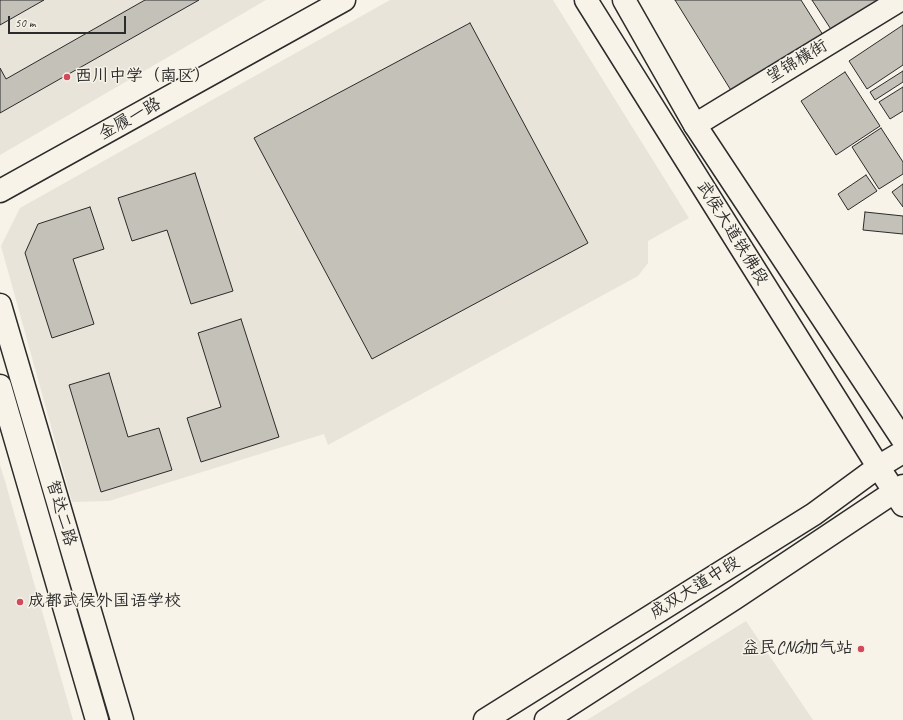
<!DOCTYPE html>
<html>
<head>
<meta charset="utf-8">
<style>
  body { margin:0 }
  #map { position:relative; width:903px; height:720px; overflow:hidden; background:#f7f3e8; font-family:Caveat,sans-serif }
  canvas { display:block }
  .scale { position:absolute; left:8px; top:16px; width:118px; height:18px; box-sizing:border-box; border:2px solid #2b2b2b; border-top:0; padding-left:5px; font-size:12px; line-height:14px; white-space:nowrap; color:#2b2b2b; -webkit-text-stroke:3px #f7f3e8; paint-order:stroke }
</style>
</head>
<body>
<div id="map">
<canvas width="903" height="720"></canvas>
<div class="scale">50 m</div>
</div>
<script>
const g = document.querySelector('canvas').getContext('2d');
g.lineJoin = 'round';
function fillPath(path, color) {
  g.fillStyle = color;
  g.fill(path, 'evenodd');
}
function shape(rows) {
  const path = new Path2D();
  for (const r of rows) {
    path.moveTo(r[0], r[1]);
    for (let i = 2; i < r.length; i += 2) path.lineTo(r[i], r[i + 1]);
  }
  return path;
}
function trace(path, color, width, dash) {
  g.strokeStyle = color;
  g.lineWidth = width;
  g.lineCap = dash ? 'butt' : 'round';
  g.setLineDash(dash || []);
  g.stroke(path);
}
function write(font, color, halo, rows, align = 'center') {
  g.font = font + ' Caveat,"LXGW WenKai TC",sans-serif';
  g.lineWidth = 3;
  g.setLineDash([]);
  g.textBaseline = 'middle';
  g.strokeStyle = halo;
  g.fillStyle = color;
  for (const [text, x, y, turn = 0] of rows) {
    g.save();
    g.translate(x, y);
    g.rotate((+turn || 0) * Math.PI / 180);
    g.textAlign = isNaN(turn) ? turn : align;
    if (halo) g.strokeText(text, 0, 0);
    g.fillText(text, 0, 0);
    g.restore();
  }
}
fillPath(shape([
  [0,0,266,0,0,155],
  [390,0,553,0,689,218,648,241,648,263,638,276,328,445,324,434,109,501,72,502,1,246,20,208],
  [0,465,5,481,73,720,0,720],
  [746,621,813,720,587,720]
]), '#e8e4da');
const building = shape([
  [0,0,44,0,0,25,0,0],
  [145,0,199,0,0,113,0,68,6,79,145,0],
  [675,0,801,0,823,35,732,92,675,0],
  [812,0,887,0,834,34,812,0],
  [470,23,588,243,372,359,254,138,470,23],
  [903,25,903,65,867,89,849,61,903,25],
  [903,71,903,82,875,100,870,92,903,71],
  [845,72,880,126,836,155,801,101,845,72],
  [903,87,903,111,890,119,879,102,903,87],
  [881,128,903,162,903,174,879,189,852,147,881,128],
  [195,173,233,291,191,304,167,230,132,241,118,198,195,173],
  [866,175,877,191,848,210,838,194,866,175],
  [903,184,903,207,892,192,903,184],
  [90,207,104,249,73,259,94,324,52,338,25,253,38,224,90,207],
  [865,212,903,216,903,234,863,230,865,212],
  [241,319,279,437,201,462,187,418,221,407,198,333,241,319],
  [109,373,128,437,159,428,172,470,101,492,69,385,109,373]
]);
fillPath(building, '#c4c1b9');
trace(building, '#2b2b2b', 1);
const minor = shape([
  [695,125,900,0],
  [0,191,344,0],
  [0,305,122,720],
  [0,386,97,720]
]);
const major = shape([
  [586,0,879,468,903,505],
  [624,0,695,125,903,440],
  [485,720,814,514,878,467,903,452],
  [546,720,735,598,903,486]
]);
trace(minor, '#2b2b2b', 25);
trace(major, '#2b2b2b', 25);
trace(minor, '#f7f3e8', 22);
trace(major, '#f7f3e8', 22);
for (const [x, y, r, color] of [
  [67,77,4,"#d1495b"],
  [20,602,4,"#d1495b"],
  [861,649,4,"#d1495b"]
]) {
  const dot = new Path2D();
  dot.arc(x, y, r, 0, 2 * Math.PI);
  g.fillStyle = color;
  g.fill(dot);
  trace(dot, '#f7f3e8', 1.5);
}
write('17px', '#2b2b2b', '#f7f3e8', [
  ["望锦横街",797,62,-31],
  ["金履一路",130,119,-29],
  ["武侯大道铁佛段",732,233,58],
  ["智达二路",61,513,74],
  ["成双大道中段",695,588,-32]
]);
write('17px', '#2b2b2b', '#f7f3e8', [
  ["西川中学（南区）",75,77],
  ["成都武侯外国语学校",28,602],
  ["益民CNG加气站",853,649,"right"]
], 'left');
</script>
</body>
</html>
